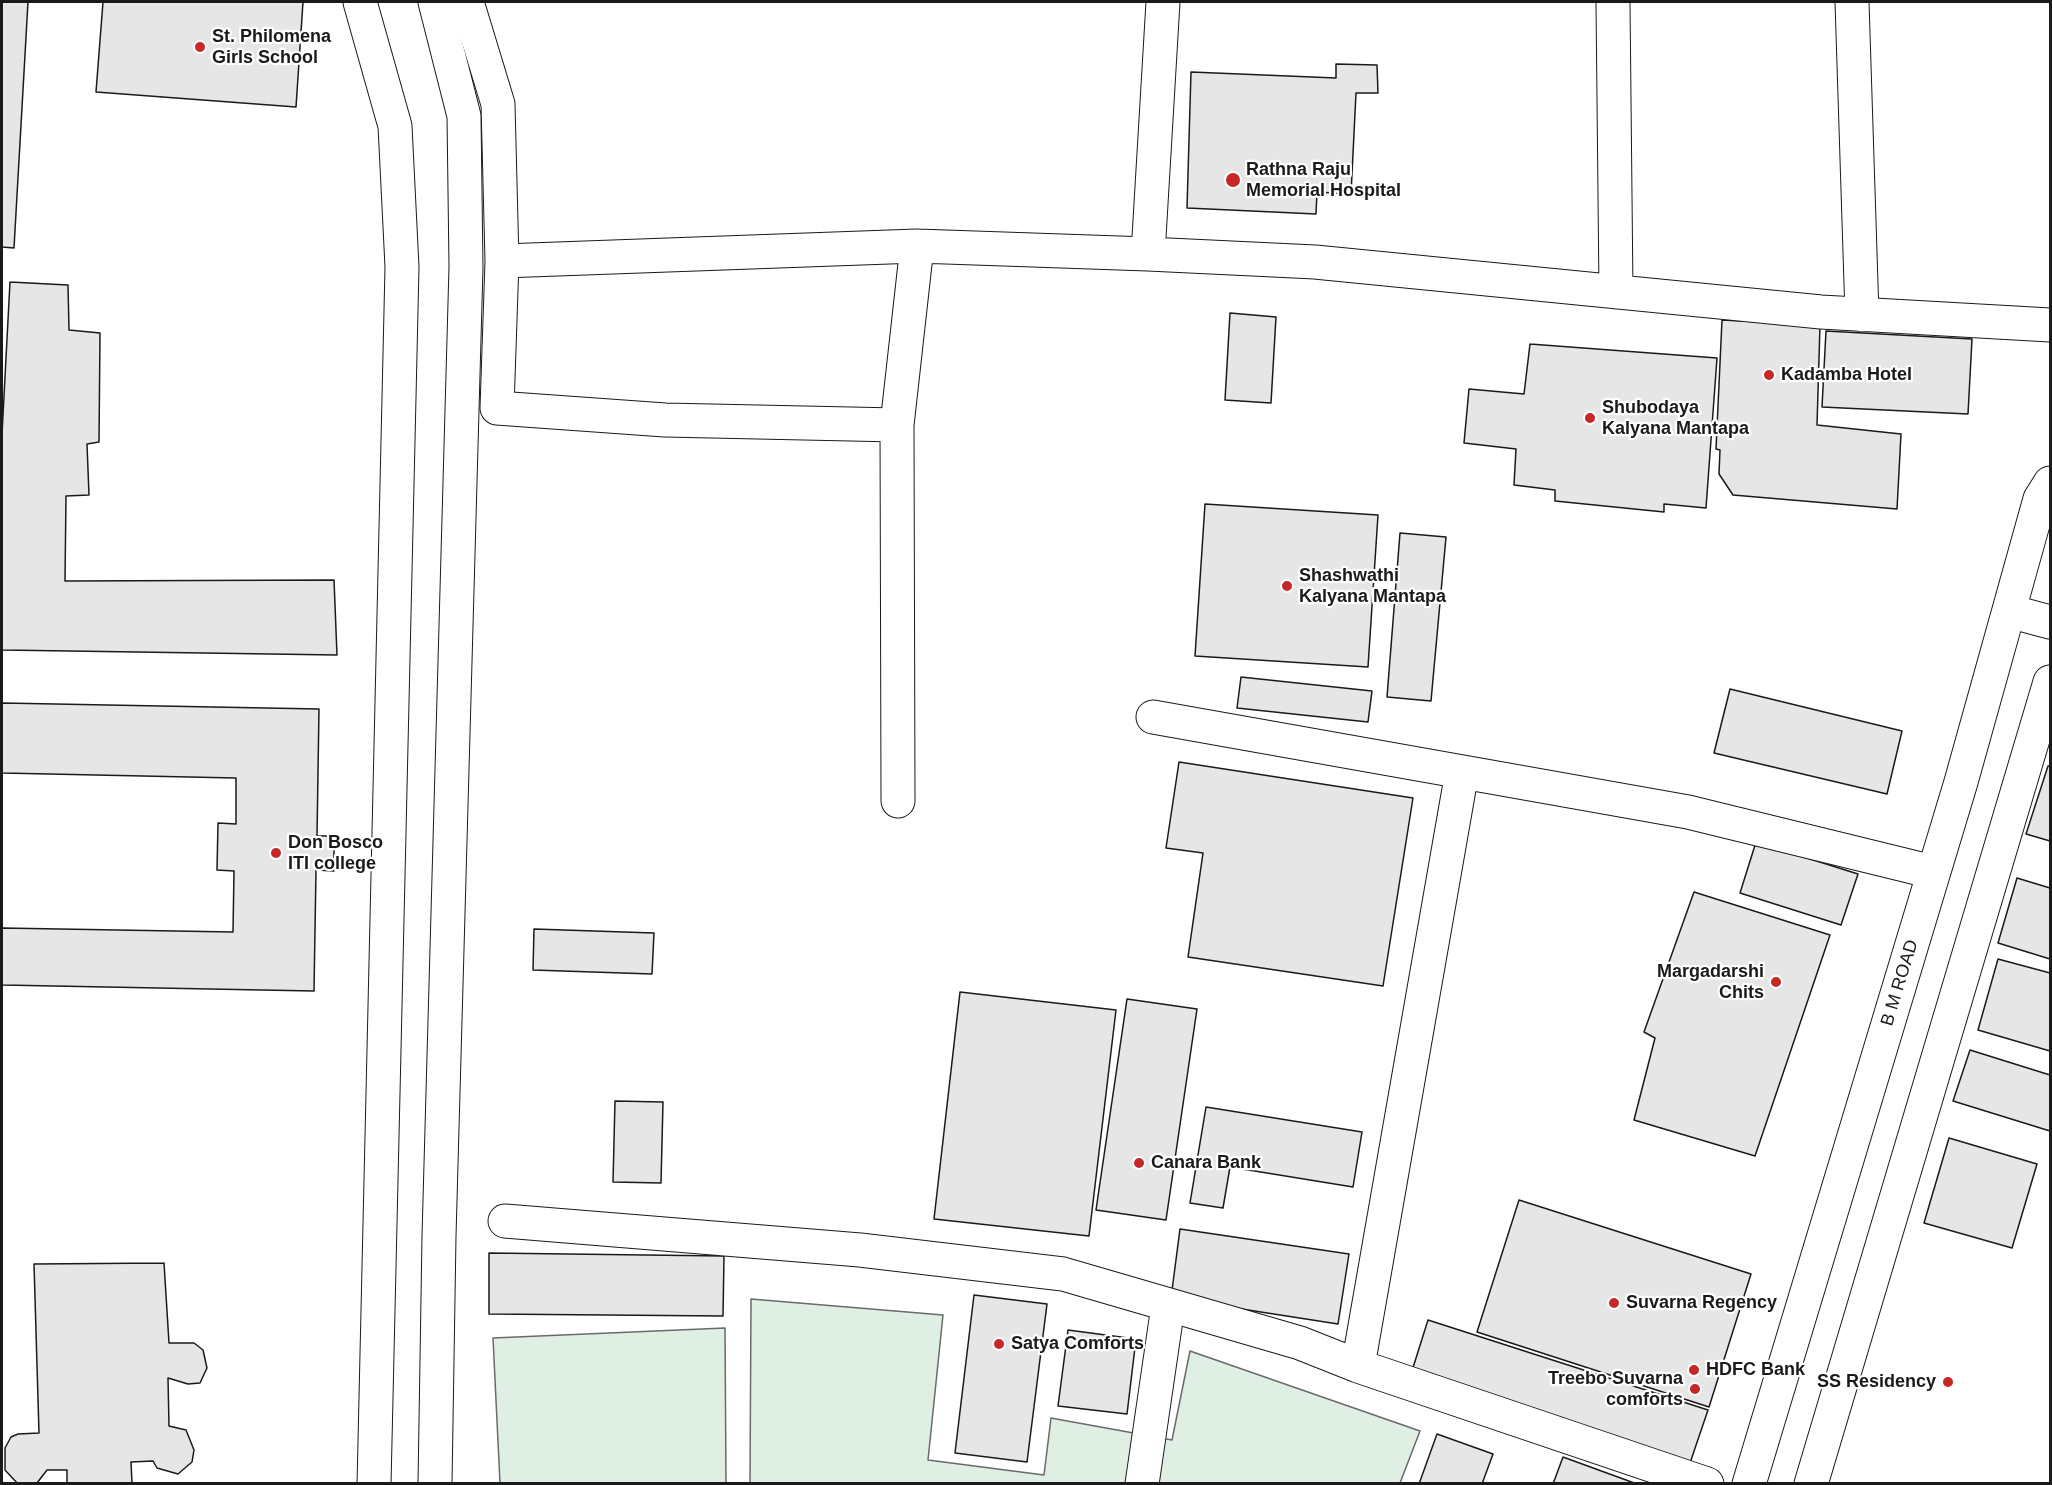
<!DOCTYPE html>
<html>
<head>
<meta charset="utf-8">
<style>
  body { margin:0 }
  #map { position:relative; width:2052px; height:1485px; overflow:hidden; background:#fff; font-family:Helvetica,sans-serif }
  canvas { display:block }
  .frame { position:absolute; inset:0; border:3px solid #1a1a1a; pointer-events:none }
</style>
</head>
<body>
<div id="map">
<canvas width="2052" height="1485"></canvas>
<div class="frame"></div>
</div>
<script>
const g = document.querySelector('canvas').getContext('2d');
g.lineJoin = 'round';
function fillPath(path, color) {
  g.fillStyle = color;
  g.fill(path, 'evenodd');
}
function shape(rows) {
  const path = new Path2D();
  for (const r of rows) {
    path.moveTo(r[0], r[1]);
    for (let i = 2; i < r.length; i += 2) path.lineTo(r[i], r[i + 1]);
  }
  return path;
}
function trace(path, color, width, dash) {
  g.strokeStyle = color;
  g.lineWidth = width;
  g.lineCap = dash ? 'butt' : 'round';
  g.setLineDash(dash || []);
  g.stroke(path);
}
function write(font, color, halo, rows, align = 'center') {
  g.font = font + ' Helvetica,sans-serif';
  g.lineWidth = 4.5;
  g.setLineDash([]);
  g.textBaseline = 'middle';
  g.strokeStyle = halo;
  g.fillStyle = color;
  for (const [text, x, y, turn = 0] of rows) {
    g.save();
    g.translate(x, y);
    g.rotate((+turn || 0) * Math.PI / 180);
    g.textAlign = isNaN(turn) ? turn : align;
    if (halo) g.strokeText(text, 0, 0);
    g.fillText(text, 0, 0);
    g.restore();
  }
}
const green = shape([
  [751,1299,943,1315,928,1460,1044,1475,1051,1418,1172,1440,1190,1351,1420,1431,1400,1483,750,1484,751,1299],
  [725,1328,726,1483,500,1483,493,1338,725,1328]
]);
fillPath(green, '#e0efe3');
trace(green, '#6a6a6a', 1.5);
const building = shape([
  [2,2,28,2,14,248,2,247,2,2],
  [103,2,303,2,296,107,96,92,103,2],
  [1336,64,1377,65,1378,93,1356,93,1351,194,1317,192,1316,214,1187,208,1191,72,1336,78,1336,64],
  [10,282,68,285,69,330,100,333,99,442,87,444,89,495,66,496,65,581,334,580,337,655,2,650,2,434,10,282],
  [1230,313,1276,317,1271,403,1225,400,1230,313],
  [1722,320,1820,325,1817,425,1901,434,1897,509,1733,495,1719,474,1720,450,1716,449,1722,320],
  [1826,331,1972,339,1968,414,1822,407,1826,331],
  [1530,344,1717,358,1706,508,1664,504,1664,512,1555,501,1555,490,1514,485,1516,449,1464,443,1469,389,1524,394,1530,344],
  [1205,504,1378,515,1368,667,1195,656,1205,504],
  [1400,533,1446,537,1431,701,1387,697,1400,533],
  [1241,677,1372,691,1368,722,1237,708,1241,677],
  [1730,689,1902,731,1887,794,1714,753,1730,689],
  [2,703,319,709,317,836,334,836,334,871,316,870,314,991,2,985,2,928,233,932,234,871,217,870,218,823,236,824,236,778,2,773,2,703],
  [1179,762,1413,798,1383,986,1188,957,1203,853,1166,848,1179,762],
  [2048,766,2050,766,2050,841,2026,834,2048,766],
  [1756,842,1858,874,1841,925,1740,893,1756,842],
  [2017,878,2050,888,2050,959,1998,943,2017,878],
  [1694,892,1830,935,1755,1156,1634,1120,1655,1038,1644,1032,1694,892],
  [534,929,654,933,652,974,533,970,534,929],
  [1998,959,2050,973,2050,1051,1978,1030,1998,959],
  [960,992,1116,1010,1089,1236,934,1219,960,992],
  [1127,999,1197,1009,1166,1220,1096,1210,1127,999],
  [1970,1050,2050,1075,2050,1131,1953,1101,1970,1050],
  [615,1101,663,1102,661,1183,613,1182,615,1101],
  [1206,1107,1362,1132,1353,1187,1230,1167,1223,1208,1190,1203,1206,1107],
  [1949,1138,2037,1164,2012,1248,1924,1223,1949,1138],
  [1519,1200,1751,1274,1709,1407,1477,1332,1519,1200],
  [1180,1229,1349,1254,1338,1324,1171,1298,1180,1229],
  [489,1253,724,1256,723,1316,489,1314,489,1253],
  [164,1263,169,1343,194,1343,203,1350,207,1368,200,1383,188,1384,168,1378,169,1426,186,1430,194,1450,192,1462,178,1474,157,1468,153,1461,131,1462,132,1484,67,1484,67,1470,47,1470,37,1483,18,1484,5,1470,5,1448,11,1437,18,1434,39,1433,34,1264,164,1263],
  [974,1295,1047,1304,1027,1462,955,1453,974,1295],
  [1428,1320,1708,1410,1690,1463,1411,1374,1428,1320],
  [1068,1330,1136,1339,1127,1414,1058,1406,1068,1330],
  [1437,1434,1493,1454,1482,1484,1419,1484,1437,1434],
  [1563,1457,1637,1484,1553,1484,1563,1457]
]);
fillPath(building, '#e6e6e6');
trace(building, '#1a1a1a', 1.5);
const minor = shape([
  [467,2,498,104,502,261,497,408,665,420,897,425],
  [1613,2,1616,292],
  [1852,2,1862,315],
  [1148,254,1163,2],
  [502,261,917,246,1148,254,1315,262,1821,312,2050,325],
  [1153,717,1688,812,1933,872],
  [898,801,897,425,917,246],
  [505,1221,860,1250,1063,1274,1300,1343,1358,1366,1707,1484],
  [1358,1366,1462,772],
  [1142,1484,1168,1306]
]);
const highway = shape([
  [360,2,395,126,402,267,374,1484],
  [435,2,464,116,466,267,439,1236,435,1484],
  [2009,611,2050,622],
  [1749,1484,1961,782,2040,499,2050,483],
  [1811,1484,2050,682]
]);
trace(minor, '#1a1a1a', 35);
trace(highway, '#1a1a1a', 35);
trace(minor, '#fff', 33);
trace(highway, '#fff', 33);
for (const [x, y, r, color] of [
  [200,47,6,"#c62828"],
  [1233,180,8,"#c62828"],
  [1769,375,6,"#c62828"],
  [1590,418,6,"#c62828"],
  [1287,586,6,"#c62828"],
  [276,853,6,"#c62828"],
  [1776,982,6,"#c62828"],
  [1139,1163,6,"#c62828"],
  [1614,1303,6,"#c62828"],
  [999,1344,6,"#c62828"],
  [1694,1370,6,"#c62828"],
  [1948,1382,6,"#c62828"],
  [1695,1389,6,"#c62828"]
]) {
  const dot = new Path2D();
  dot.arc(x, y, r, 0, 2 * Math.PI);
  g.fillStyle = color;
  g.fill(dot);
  trace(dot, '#fff', 2);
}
write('bold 18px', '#1a1a1a', '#fff', [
  ["St. Philomena",212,37],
  ["Girls School",212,58],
  ["Rathna Raju",1246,170],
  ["Memorial Hospital",1246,191],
  ["Kadamba Hotel",1781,375],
  ["Shubodaya",1602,408],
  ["Kalyana Mantapa",1602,429],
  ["Shashwathi",1299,576],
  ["Kalyana Mantapa",1299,597],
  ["Don Bosco",288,843],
  ["ITI college",288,864],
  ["Margadarshi",1764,972,"right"],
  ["Chits",1764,993,"right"],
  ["Canara Bank",1151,1163],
  ["Suvarna Regency",1626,1303],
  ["Satya Comforts",1011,1344],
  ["HDFC Bank",1706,1370],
  ["Treebo Suvarna",1683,1379,"right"],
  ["comforts",1683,1400,"right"],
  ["SS Residency",1936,1382,"right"]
], 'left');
write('18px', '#1a1a1a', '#fff', [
  ["B M ROAD",1900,983,-73]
]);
</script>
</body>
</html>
